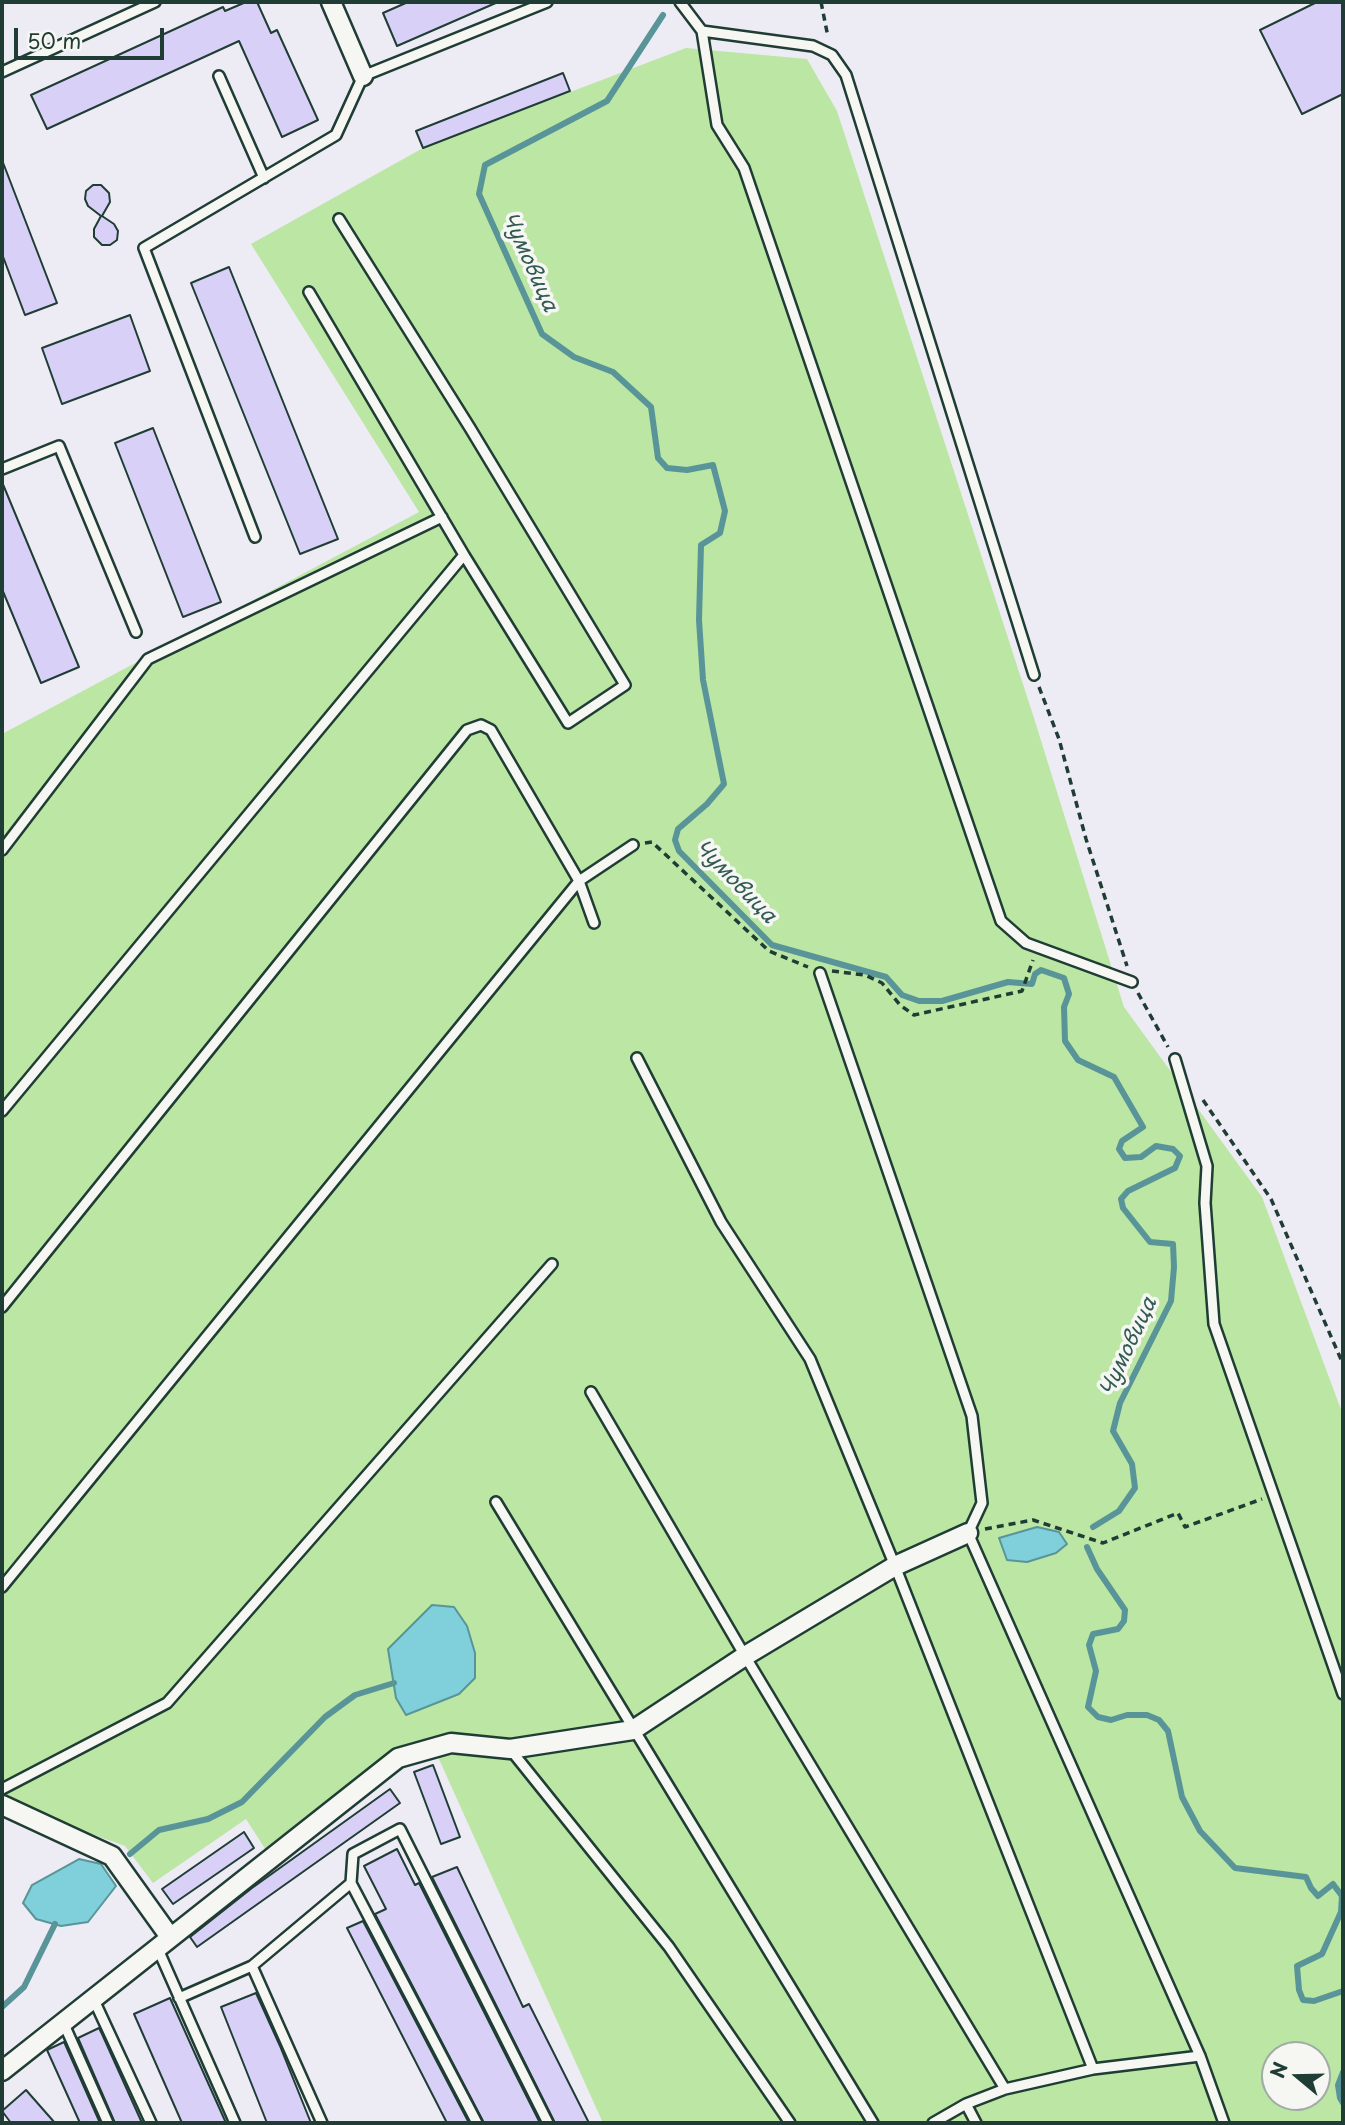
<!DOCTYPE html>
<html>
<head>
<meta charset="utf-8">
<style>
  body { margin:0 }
  #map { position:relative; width:1345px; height:2125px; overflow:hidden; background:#edebf4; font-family:"Playpen Sans",sans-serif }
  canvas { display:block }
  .frame { position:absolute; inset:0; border:4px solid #1f3d34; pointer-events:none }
  .north { position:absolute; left:1261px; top:2041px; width:70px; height:70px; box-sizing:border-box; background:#f6f6f2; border:2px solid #a0aca6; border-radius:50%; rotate:289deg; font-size:19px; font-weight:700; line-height:28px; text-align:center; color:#1f3d34 }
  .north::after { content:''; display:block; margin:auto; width:24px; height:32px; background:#1f3d34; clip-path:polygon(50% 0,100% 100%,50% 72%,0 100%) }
  .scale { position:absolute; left:14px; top:28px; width:150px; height:32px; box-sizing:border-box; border:4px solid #1f3d34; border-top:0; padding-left:9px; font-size:21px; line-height:24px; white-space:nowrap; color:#1f3d34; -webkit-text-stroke:5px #f6f6f2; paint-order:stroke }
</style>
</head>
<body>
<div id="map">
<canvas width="1345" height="2125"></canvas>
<div class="frame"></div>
<div class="north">N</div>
<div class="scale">50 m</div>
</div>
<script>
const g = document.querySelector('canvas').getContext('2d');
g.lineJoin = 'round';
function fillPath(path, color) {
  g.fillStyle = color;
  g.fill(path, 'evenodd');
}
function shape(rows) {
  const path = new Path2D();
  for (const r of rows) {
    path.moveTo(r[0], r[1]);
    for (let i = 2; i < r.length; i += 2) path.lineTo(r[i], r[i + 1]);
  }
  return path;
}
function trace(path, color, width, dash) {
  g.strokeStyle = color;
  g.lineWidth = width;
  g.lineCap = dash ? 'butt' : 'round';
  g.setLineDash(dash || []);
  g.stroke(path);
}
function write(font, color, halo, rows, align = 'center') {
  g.font = font + ' "Playpen Sans",sans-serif';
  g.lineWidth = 7;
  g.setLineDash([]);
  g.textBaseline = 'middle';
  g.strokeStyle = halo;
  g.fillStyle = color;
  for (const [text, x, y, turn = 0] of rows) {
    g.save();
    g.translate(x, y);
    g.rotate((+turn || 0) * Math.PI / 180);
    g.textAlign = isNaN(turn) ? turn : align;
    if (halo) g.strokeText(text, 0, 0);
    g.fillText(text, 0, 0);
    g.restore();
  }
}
fillPath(shape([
  [686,48,807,59,837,111,1033,715,1124,1007,1262,1197,1343,1415,1343,2123,603,2123,434,1748,271,1858,246,1819,153,1883,125,1846,2,1802,2,734,419,512,251,244,423,148],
  [1275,2055,1317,2055,1317,2097,1275,2097]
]), '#bbe6a3');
const water = shape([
  [1037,1527,1059,1532,1067,1544,1056,1553,1027,1562,1007,1560,999,1538,1037,1527],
  [432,1605,454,1607,467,1626,475,1653,475,1678,459,1694,406,1715,396,1698,388,1649,432,1605],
  [79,1859,101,1864,116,1886,88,1922,61,1926,36,1919,23,1903,32,1885,79,1859]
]);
fillPath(water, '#80d0db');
trace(water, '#599598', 2);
trace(shape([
  [663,15,607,101,485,165,479,194,542,334,574,357,613,372,651,407,658,458,667,468,687,470,713,465,725,511,720,533,701,545,699,620,703,680,724,784,707,804,678,829,675,840,679,851,772,945,886,977,902,995,919,1001,942,1001,1008,982,1032,984,1035,974,1041,970,1064,978,1069,994,1064,1007,1065,1041,1078,1060,1114,1077,1143,1127,1122,1141,1119,1149,1125,1158,1141,1157,1156,1146,1173,1149,1180,1156,1175,1168,1128,1191,1121,1199,1123,1208,1150,1242,1173,1244,1174,1267,1171,1301,1120,1403,1113,1431,1132,1464,1135,1488,1119,1511,1093,1527],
  [1087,1547,1097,1569,1125,1610,1124,1621,1118,1629,1093,1634,1089,1645,1096,1671,1088,1707,1098,1717,1111,1720,1127,1715,1147,1715,1159,1720,1168,1731,1182,1797,1200,1831,1235,1868,1306,1877,1311,1888,1318,1896,1333,1884,1342,1896,1341,1912,1322,1954,1297,1966,1299,1990,1303,2000,1314,2001,1343,1991],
  [130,1854,159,1830,208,1819,242,1802,325,1717,355,1695,394,1683],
  [2,2007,24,1987,55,1924],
  [1343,2072,1338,2085,1340,2098,1343,2103]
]), '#599598', 6);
const building = shape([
  [246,2,257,2,271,33,277,30,318,120,282,137,239,41,47,129,31,95,223,7,225,11,246,2],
  [408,2,498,2,397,46,383,13,408,2],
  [1317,2,1343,2,1343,94,1302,114,1260,30,1317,2],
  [563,73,570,91,423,148,416,131,563,73],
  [2,160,57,303,25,315,2,254,2,160],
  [93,185,101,185,109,193,110,202,102,216,114,224,118,231,117,240,110,245,102,245,94,237,94,229,101,216,88,206,85,199,86,191,93,185],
  [229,267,338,539,300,554,191,283,229,267],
  [130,315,150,371,62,404,42,348,130,315],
  [153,428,221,602,183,617,115,443,153,428],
  [2,482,79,667,41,683,2,589,2,482],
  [433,1765,460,1837,441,1844,414,1772,433,1765],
  [390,1789,400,1803,197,1947,190,1937,252,1888,390,1789],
  [244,1832,254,1848,173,1904,162,1889,244,1832],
  [397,1849,415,1885,419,1883,540,2123,484,2123,375,1914,386,1909,364,1866,397,1849],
  [457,1867,523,2007,529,2004,589,2123,555,2123,432,1877,457,1867],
  [363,1921,469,2123,447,2123,347,1928,363,1921],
  [256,1993,280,2046,311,2123,267,2123,221,2007,256,1993],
  [170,1998,226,2123,182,2123,134,2014,170,1998],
  [99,2028,102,2034,142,2123,115,2123,78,2038,99,2028],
  [64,2042,65,2044,100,2123,80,2123,47,2050,64,2042],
  [26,2090,55,2123,11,2123,2,2111,26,2090]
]);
fillPath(building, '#d9d0f8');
trace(building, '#1f3d34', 2);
const lane = shape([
  [680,2,702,31,813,46,832,55,846,75,1034,675],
  [702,31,717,125,744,168,1001,921,1026,943,1132,982],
  [2,72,155,2],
  [219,76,264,178],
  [339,219,470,428,625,685,568,723,464,555],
  [2,469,59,446,136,632],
  [255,537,144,248,336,135,363,76,547,2],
  [2,850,148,659,442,517],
  [820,973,972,1416,982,1503,968,1533,1200,2056,1224,2123],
  [637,1058,721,1222,810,1359,895,1566,1093,2069],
  [1175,1059,1207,1166,1205,1203,1214,1324,1343,1694],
  [2,1111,464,555,309,292],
  [2,1307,467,730,481,725,491,730,579,881,594,923],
  [591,1392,745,1656,1005,2089],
  [496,1502,873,2123],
  [2,1587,579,881,633,845],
  [510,1749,669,1947,790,2123],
  [2,1789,167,1703,552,1264],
  [351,1883,353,1854,400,1829,548,2123],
  [157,1947,235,2123],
  [252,1966,351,1883,477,2123],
  [93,1998,151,2123],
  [179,1998,252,1966,322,2123],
  [63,2022,108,2123],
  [966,2104,976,2123],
  [933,2123,966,2104,1005,2089,1093,2069,1200,2056]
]);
const street = shape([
  [331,2,363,76],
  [2,1805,112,1856,170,1937],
  [2,2071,398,1758,451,1743,510,1749,633,1730,745,1656,895,1566,968,1533]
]);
trace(lane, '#1f3d34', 14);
trace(street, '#1f3d34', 23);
trace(shape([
  [821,2,828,37],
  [1039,687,1059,739,1086,839,1127,966],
  [645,843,652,842,769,951,808,967],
  [832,971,865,975,882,983,900,1005,914,1015,1022,991,1033,960],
  [1138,993,1168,1047],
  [1203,1100,1271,1199,1343,1364],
  [985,1529,1033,1520,1103,1543,1178,1513,1185,1527,1262,1499]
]), '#1f3d34', 3.5, [7, 5]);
trace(lane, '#f6f6f2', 9);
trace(street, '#f6f6f2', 18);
write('italic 21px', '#325a55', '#f6f6f2', [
  ["Чумовица",529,262,66],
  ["Чумовица",735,882,46],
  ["Чумовица",1129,1347,-65]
]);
</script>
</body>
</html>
